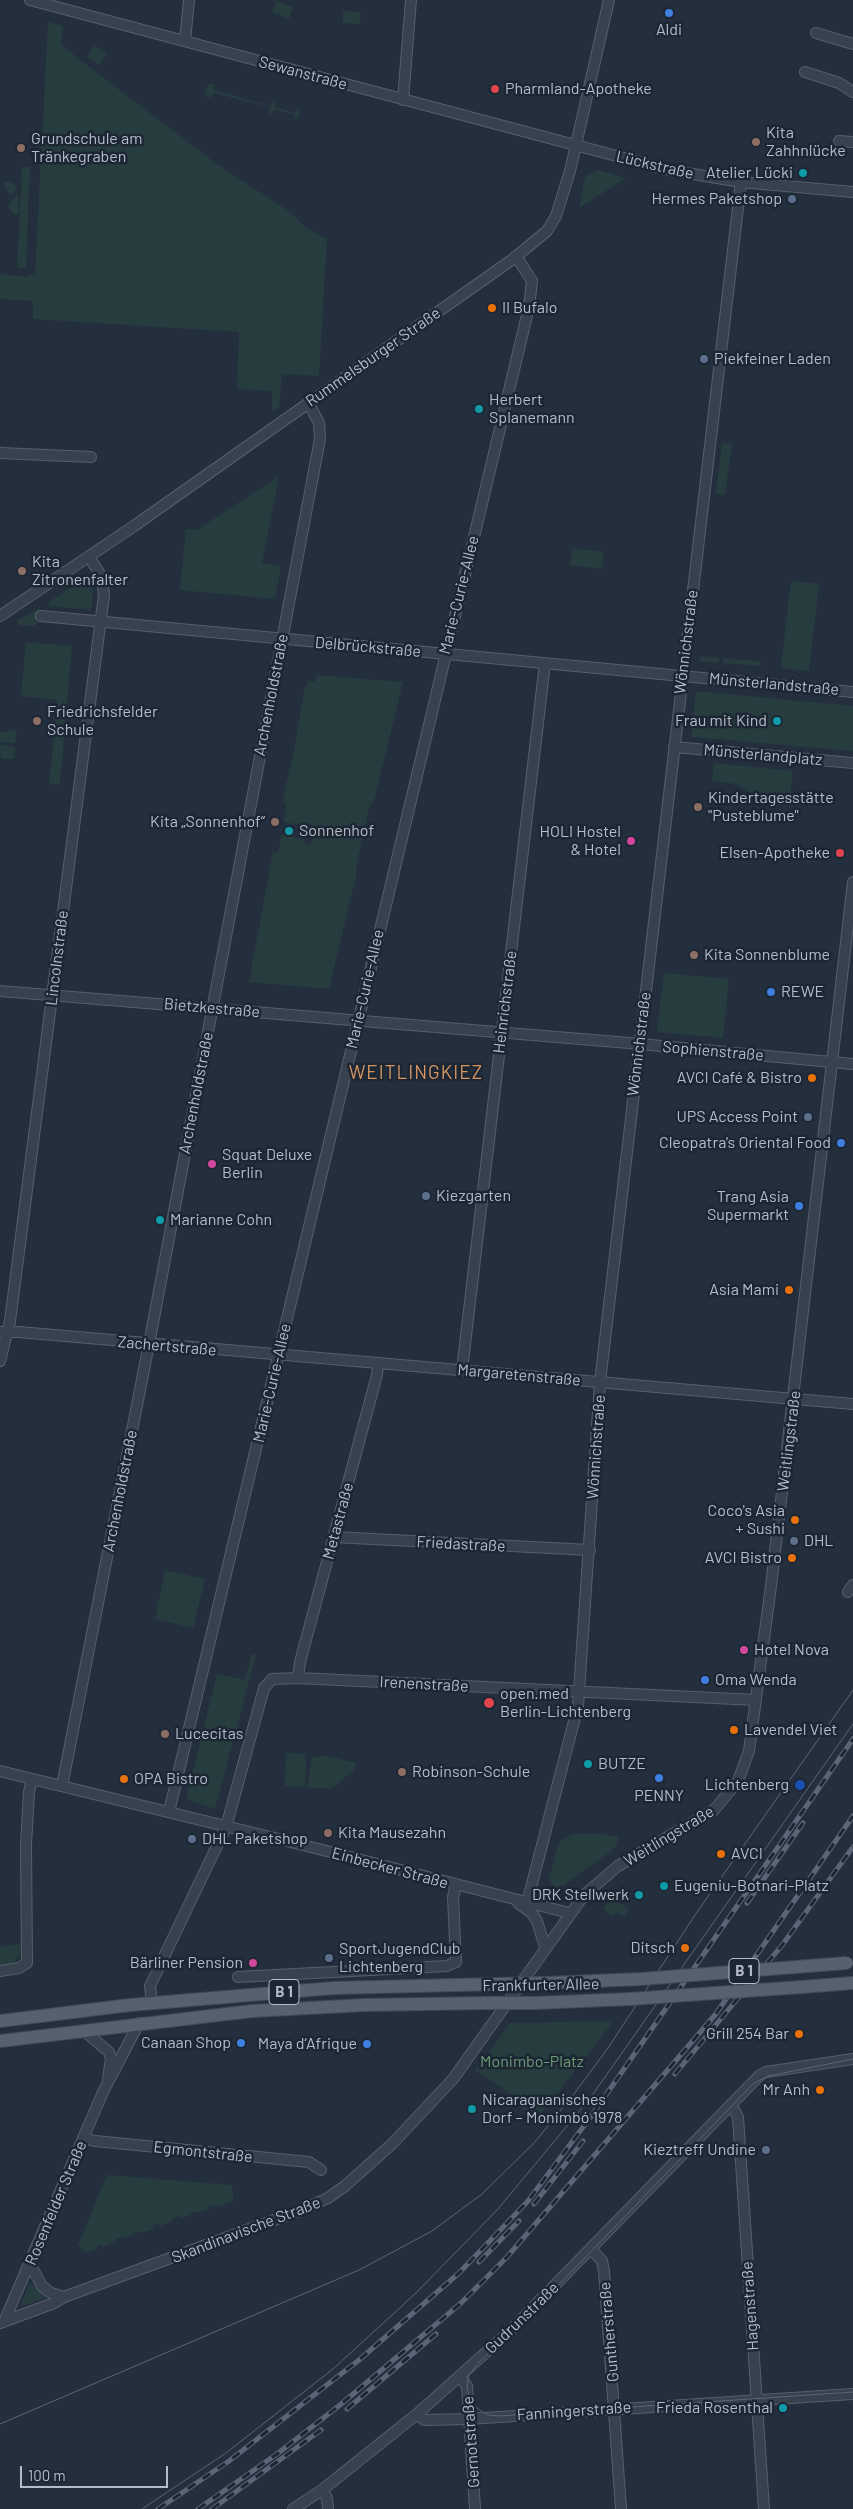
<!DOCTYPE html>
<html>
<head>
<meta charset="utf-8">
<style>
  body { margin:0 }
  #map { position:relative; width:853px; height:2509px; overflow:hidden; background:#242f3e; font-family:Barlow,sans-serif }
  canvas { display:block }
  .scale { position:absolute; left:20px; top:2466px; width:148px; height:22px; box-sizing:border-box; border:2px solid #b4bcc9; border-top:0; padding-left:6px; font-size:15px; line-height:18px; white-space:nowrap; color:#b4bcc9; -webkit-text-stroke:4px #1d2633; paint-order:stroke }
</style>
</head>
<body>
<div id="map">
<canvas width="853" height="2509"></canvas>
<div class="scale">100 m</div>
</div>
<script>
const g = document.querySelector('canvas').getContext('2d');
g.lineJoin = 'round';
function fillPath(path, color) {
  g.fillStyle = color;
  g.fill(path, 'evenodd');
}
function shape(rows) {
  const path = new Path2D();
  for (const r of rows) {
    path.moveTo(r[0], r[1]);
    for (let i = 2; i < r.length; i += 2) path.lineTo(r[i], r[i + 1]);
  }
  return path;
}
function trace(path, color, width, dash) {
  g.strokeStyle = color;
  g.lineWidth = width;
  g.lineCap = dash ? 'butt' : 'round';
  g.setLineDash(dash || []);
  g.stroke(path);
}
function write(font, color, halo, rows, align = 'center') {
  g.font = font + ' Barlow,sans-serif';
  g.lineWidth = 5;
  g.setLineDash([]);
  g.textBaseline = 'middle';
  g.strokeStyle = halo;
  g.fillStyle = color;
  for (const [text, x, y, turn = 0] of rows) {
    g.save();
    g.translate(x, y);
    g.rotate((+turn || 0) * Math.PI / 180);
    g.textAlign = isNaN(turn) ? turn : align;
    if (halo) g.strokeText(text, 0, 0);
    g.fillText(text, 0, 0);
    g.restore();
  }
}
fillPath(shape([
  [277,1,293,7,289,19,272,12],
  [343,11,361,12,360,24,343,23],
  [48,22,63,26,61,45,214,162,290,212,306,228,327,239,319,376,282,374,279,407,272,412,272,391,237,389,239,332,33,319,33,301,0,299,0,274,28,277,30,275,35,275],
  [95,45,107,54,98,65,87,57],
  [212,83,215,84,214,90,270,106,272,101,276,102,275,107,295,113,297,108,300,111,298,118,294,120,295,115,274,109,272,114,269,113,270,107,213,93,211,98,208,97,205,93,208,85],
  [22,167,30,167,26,268,17,268],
  [597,170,626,178,579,208,585,177],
  [10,181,18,188,11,196,3,183],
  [18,193,19,214,13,214,8,206],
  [722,443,732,444,725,495,716,494],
  [279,476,262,563,281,567,275,599,180,590,186,529,197,530],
  [572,548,604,552,602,569,570,565],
  [87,576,93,592,91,610,49,606,48,603],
  [791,581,819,584,809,671,781,668],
  [40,607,38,622,34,626,19,625,17,621],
  [26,642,72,646,60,785,49,784,57,700,21,696],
  [700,656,719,658,719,663,700,661],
  [723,658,761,661,760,666,723,663],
  [317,675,403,682,374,801,370,805,357,862,356,876,329,989,249,982,273,852,277,853,279,849,281,835,304,839,307,845,312,842,313,825,309,823,305,826,284,822,286,808,286,803,282,803,295,745,304,692,308,681,315,682],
  [696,691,853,706,853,751,691,737],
  [17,729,15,743,0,742,0,732],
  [0,745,15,747,14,759,1,758],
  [714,763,793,771,790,796,794,797,793,806,767,805,737,784,712,781],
  [664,973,729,979,723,1038,657,1032],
  [165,1570,205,1579,193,1628,155,1619],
  [252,1654,256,1655,215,1809,186,1799,217,1674,245,1680],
  [286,1753,306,1754,305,1787,285,1786],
  [327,1756,356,1763,354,1770,331,1789,307,1787,312,1757],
  [572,1834,602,1834,619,1837,615,1847,610,1852,558,1889,551,1884,549,1879,557,1848,560,1841],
  [616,1899,629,1910,624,1917,617,1912,613,1916,603,1909,606,1904],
  [22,1944,20,1954,15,1962,0,1967,0,1947],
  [614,2021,535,2122,503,2088,475,2071,510,2023],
  [107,2175,232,2185,234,2201,220,2206,212,2207,211,2205,208,2206,209,2209,196,2213,194,2211,191,2212,192,2214,180,2219,179,2216,173,2218,173,2221,160,2226,159,2224,153,2225,154,2229,141,2233,140,2231,134,2233,135,2235,116,2239,116,2242,103,2247,102,2244,97,2246,97,2249,86,2253,78,2245],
  [31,2283,48,2297,20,2307,29,2284]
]), '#263c3f');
const minor = shape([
  [30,0,669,170,741,182,853,192],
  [816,33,853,44],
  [185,41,189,0],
  [805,72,839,83,853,92],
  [403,100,411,0],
  [839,141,853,142],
  [0,453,91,457],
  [0,616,134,526,513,259,547,231,556,216,570,171,609,0],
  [41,616,853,692],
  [674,747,853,763],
  [0,991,629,1043,853,1064],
  [0,1332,19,1332,853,1404],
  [0,1361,10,1321,104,595,102,577,89,557],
  [462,1370,545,663],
  [333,1537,590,1550],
  [848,1592,853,1585],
  [298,1678,300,1662,377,1375,378,1363],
  [0,1771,303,1845,569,1913],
  [62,1786,149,1344,320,439,319,423,308,402],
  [169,1812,529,307,532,281,516,256],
  [518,1903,532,1913,537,1921,545,1947],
  [527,1903,578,1706,600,1382,741,182],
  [0,1971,19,1968,27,1963,26,1845,29,1792,32,1779],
  [238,1977,447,1966,456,1962,453,1897,456,1885],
  [152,2003,150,1986,226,1827,264,1688,272,1679,298,1678,756,1700],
  [83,2030,109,2052,111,2058,108,2079],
  [731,2104,738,2117,764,2509],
  [83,2138,95,2141,309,2162,321,2170],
  [591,2249,602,2261,604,2271,621,2509],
  [30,2264,42,2286,51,2293,64,2297],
  [4,2322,103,2092,139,2023],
  [0,2323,54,2303,64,2297,299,2211,328,2198,345,2186,393,2143,453,2079,584,1895,618,1866,714,1810,738,1781,749,1751,771,1586,853,882],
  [460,2377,467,2386,475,2509],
  [417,2414,424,2420,469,2419,853,2394],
  [322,2490,327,2498,328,2509],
  [293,2509,322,2490,417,2414,511,2330,760,2075,766,2072,853,2059]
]);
const major = shape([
  [548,1983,641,1979],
  [802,1987,853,1983],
  [535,2003,630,1999],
  [0,2021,130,2005,334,1988,497,1984],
  [0,2041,252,2011,365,2005,485,2003]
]);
trace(minor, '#565f6c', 12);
trace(major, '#414a57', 14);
trace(minor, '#38414e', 10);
trace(major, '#56606e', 12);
trace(shape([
  [853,2059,768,2076,753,2084,519,2326,479,2362,469,2375,467,2387,470,2400,478,2409,488,2415,500,2416,853,2392],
  [0,2424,359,2270,432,2231,482,2194,535,2142,574,2094,608,2048,695,1915,853,1690],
  [142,2509,226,2453,333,2369,416,2293,498,2209,591,2097,853,1724]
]), '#5a6575', 1);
const rail = shape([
  [747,1903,803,1823],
  [675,2074,783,1944,853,1847],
  [534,2204,583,2141],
  [479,2262,519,2221],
  [347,2409,436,2334],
  [158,2509,229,2461,359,2360,459,2273,528,2201,592,2115,853,1739],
  [198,2509,277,2454,340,2405,460,2304,507,2257,715,2015,853,1816],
  [212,2509,321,2430]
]);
trace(rail, '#5a6575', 5);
trace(rail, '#1d2633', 3, [9]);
const majorBridge = shape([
  [641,1979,847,1963],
  [497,1984,548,1983],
  [630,1999,802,1987],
  [485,2003,535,2003]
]);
trace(majorBridge, '#414a57', 14, []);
trace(majorBridge, '#56606e', 12);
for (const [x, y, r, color] of [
  [669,13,5,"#3f7fe0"],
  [495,89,5,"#e0444e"],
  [756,142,5,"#8d6e63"],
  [21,148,5,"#8d6e63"],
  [803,173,5,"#0f9aa8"],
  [792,199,5,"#5c6f8a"],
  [492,308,5,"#e8710a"],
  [704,359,5,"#5c6f8a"],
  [479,409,5,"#0f9aa8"],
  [22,571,5,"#8d6e63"],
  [37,721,5,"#8d6e63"],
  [777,721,5,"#0f9aa8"],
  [698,807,5,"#8d6e63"],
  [275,822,5,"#8d6e63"],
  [289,831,5,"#0f9aa8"],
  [631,841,5,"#d1479c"],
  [840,853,5,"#e0444e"],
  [694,955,5,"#8d6e63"],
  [771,992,5,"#3f7fe0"],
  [812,1078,5,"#e8710a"],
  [808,1117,5,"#5c6f8a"],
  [841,1143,5,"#3f7fe0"],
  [212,1164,5,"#d1479c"],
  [426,1196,5,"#5c6f8a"],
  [799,1206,5,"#3f7fe0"],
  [160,1220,5,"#0f9aa8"],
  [789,1290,5,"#e8710a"],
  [795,1520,5,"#e8710a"],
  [794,1541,5,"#5c6f8a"],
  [792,1558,5,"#e8710a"],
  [744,1650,5,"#d1479c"],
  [705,1680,5,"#3f7fe0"],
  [489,1703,6,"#e0444e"],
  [734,1730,5,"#e8710a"],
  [165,1734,5,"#8d6e63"],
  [588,1764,5,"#0f9aa8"],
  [402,1772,5,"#8d6e63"],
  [659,1778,5,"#3f7fe0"],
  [124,1779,5,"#e8710a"],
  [800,1785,6,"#1a4fb4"],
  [328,1833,5,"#8d6e63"],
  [192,1839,5,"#5c6f8a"],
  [721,1854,5,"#e8710a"],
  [664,1886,5,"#0f9aa8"],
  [639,1895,5,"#0f9aa8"],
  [685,1948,5,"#e8710a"],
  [329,1958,5,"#5c6f8a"],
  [253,1963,5,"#d1479c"],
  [799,2034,5,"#e8710a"],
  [241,2043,5,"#3f7fe0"],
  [367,2044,5,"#3f7fe0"],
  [820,2090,5,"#e8710a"],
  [472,2109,5,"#0f9aa8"],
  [766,2150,5,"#5c6f8a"],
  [783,2408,5,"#0f9aa8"]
]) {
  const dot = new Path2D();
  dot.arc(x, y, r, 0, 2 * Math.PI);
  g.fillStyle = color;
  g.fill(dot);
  trace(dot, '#1d2633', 2);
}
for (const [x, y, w] of [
  [744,1971,30],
  [284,1992,30]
]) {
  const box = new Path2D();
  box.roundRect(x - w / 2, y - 12.5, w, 25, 4);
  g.fillStyle = '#1d2633';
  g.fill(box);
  trace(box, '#b4bcc9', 1);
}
write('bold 15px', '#b4bcc9', null, [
  ["B 1",744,1971],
  ["B 1",284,1992]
]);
write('16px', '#b4bcc9', '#1d2633', [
  ["Aldi",669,30,"center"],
  ["Pharmland-Apotheke",505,89],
  ["Kita",766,133],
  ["Zahhnlücke",766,151],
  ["Grundschule am",31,139],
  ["Tränkegraben",31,157],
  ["Atelier Lücki",793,173,"right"],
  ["Hermes Paketshop",782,199,"right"],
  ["Il Bufalo",502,308],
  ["Piekfeiner Laden",714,359],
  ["Herbert",489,400],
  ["Splanemann",489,418],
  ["Kita",32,562],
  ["Zitronenfalter",32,580],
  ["Friedrichsfelder",47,712],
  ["Schule",47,730],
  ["Frau mit Kind",767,721,"right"],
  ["Kindertagesstätte",708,798],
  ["\"Pusteblume\"",708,816],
  ["Kita „Sonnenhof“",265,822,"right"],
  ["Sonnenhof",299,831],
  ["HOLI Hostel",621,832,"right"],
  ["& Hotel",621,850,"right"],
  ["Elsen-Apotheke",830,853,"right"],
  ["Kita Sonnenblume",704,955],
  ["REWE",781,992],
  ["AVCI Café & Bistro",802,1078,"right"],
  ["UPS Access Point",798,1117,"right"],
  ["Cleopatra's Oriental Food",831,1143,"right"],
  ["Squat Deluxe",222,1155],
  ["Berlin",222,1173],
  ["Kiezgarten",436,1196],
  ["Trang Asia",789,1197,"right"],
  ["Supermarkt",789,1215,"right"],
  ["Marianne Cohn",170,1220],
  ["Asia Mami",779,1290,"right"],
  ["Coco's Asia",785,1511,"right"],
  ["+ Sushi",785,1529,"right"],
  ["DHL",804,1541],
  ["AVCI Bistro",782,1558,"right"],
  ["Hotel Nova",754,1650],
  ["Oma Wenda",715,1680],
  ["open.med",500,1694],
  ["Berlin-Lichtenberg",500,1712],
  ["Lavendel Viet",744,1730],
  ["Lucecitas",175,1734],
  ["BUTZE",598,1764],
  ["Robinson-Schule",412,1772],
  ["OPA Bistro",134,1779],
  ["Lichtenberg",789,1785,"right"],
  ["PENNY",659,1796,"center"],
  ["Kita Mausezahn",338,1833],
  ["DHL Paketshop",202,1839],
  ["AVCI",731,1854],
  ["Eugeniu-Botnari-Platz",674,1886],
  ["DRK Stellwerk",629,1895,"right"],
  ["Ditsch",675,1948,"right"],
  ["SportJugendClub",339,1949],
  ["Lichtenberg",339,1967],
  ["Bärliner Pension",243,1963,"right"],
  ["Grill 254 Bar",789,2034,"right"],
  ["Canaan Shop",231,2043,"right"],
  ["Maya d‘Afrique",357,2044,"right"],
  ["Mr Anh",810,2090,"right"],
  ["Nicaraguanisches",482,2100],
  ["Dorf – Monimbó 1978",482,2118],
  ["Kieztreff Undine",756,2150,"right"],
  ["Frieda Rosenthal",773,2408,"right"]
], 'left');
write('16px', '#b4bcc9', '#1d2633', [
  ["Sewanstraße",303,73,15],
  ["Lückstraße",655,165,13],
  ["Rummelsburger Straße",373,357,-35],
  ["Marie-Curie-Allee",459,595,-76],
  ["Wönnichstraße",686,642,-83],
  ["Delbrückstraße",368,647,5],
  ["Münsterlandstraße",774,684,5],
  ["Archenholdstraße",271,695,-79],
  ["Münsterlandplatz",763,755,5],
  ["Lincolnstraße",57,958,-83],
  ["Marie-Curie-Allee",365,989,-77],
  ["Heinrichstraße",505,1002,-83],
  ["Bietzkestraße",212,1008,5],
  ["Wönnichstraße",639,1044,-83],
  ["Sophienstraße",713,1051,5],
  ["Archenholdstraße",196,1093,-79],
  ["Zachertstraße",167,1346,5],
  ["Margaretenstraße",519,1375,5],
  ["Marie-Curie-Allee",272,1383,-77],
  ["Weitlingstraße",789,1441,-83],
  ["Wönnichstraße",596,1447,-86],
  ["Archenholdstraße",120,1491,-79],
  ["Metastraße",338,1521,-75],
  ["Friedastraße",461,1544,3],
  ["Irenenstraße",424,1684,3],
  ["Weitlingstraße",669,1836,-31],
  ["Einbecker Straße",390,1868,15],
  ["Frankfurter Allee",541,1985,-1],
  ["Egmontstraße",203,2152,6],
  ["Rosenfelder Straße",56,2203,-67],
  ["Skandinavische Straße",246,2230,-21],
  ["Hagenstraße",750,2306,-94],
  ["Gudrunstraße",522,2318,-44],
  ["Guntherstraße",609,2332,-95],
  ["Fanningerstraße",574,2411,-4],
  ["Gernotstraße",471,2442,-94]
]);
write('16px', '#6b9a76', '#1d2633', [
  ["Monimbo-Platz",532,2062]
]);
g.letterSpacing = '1px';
write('19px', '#d59563', '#1d2633', [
  ["WEITLINGKIEZ",416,1073]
]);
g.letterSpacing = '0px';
</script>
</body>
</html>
